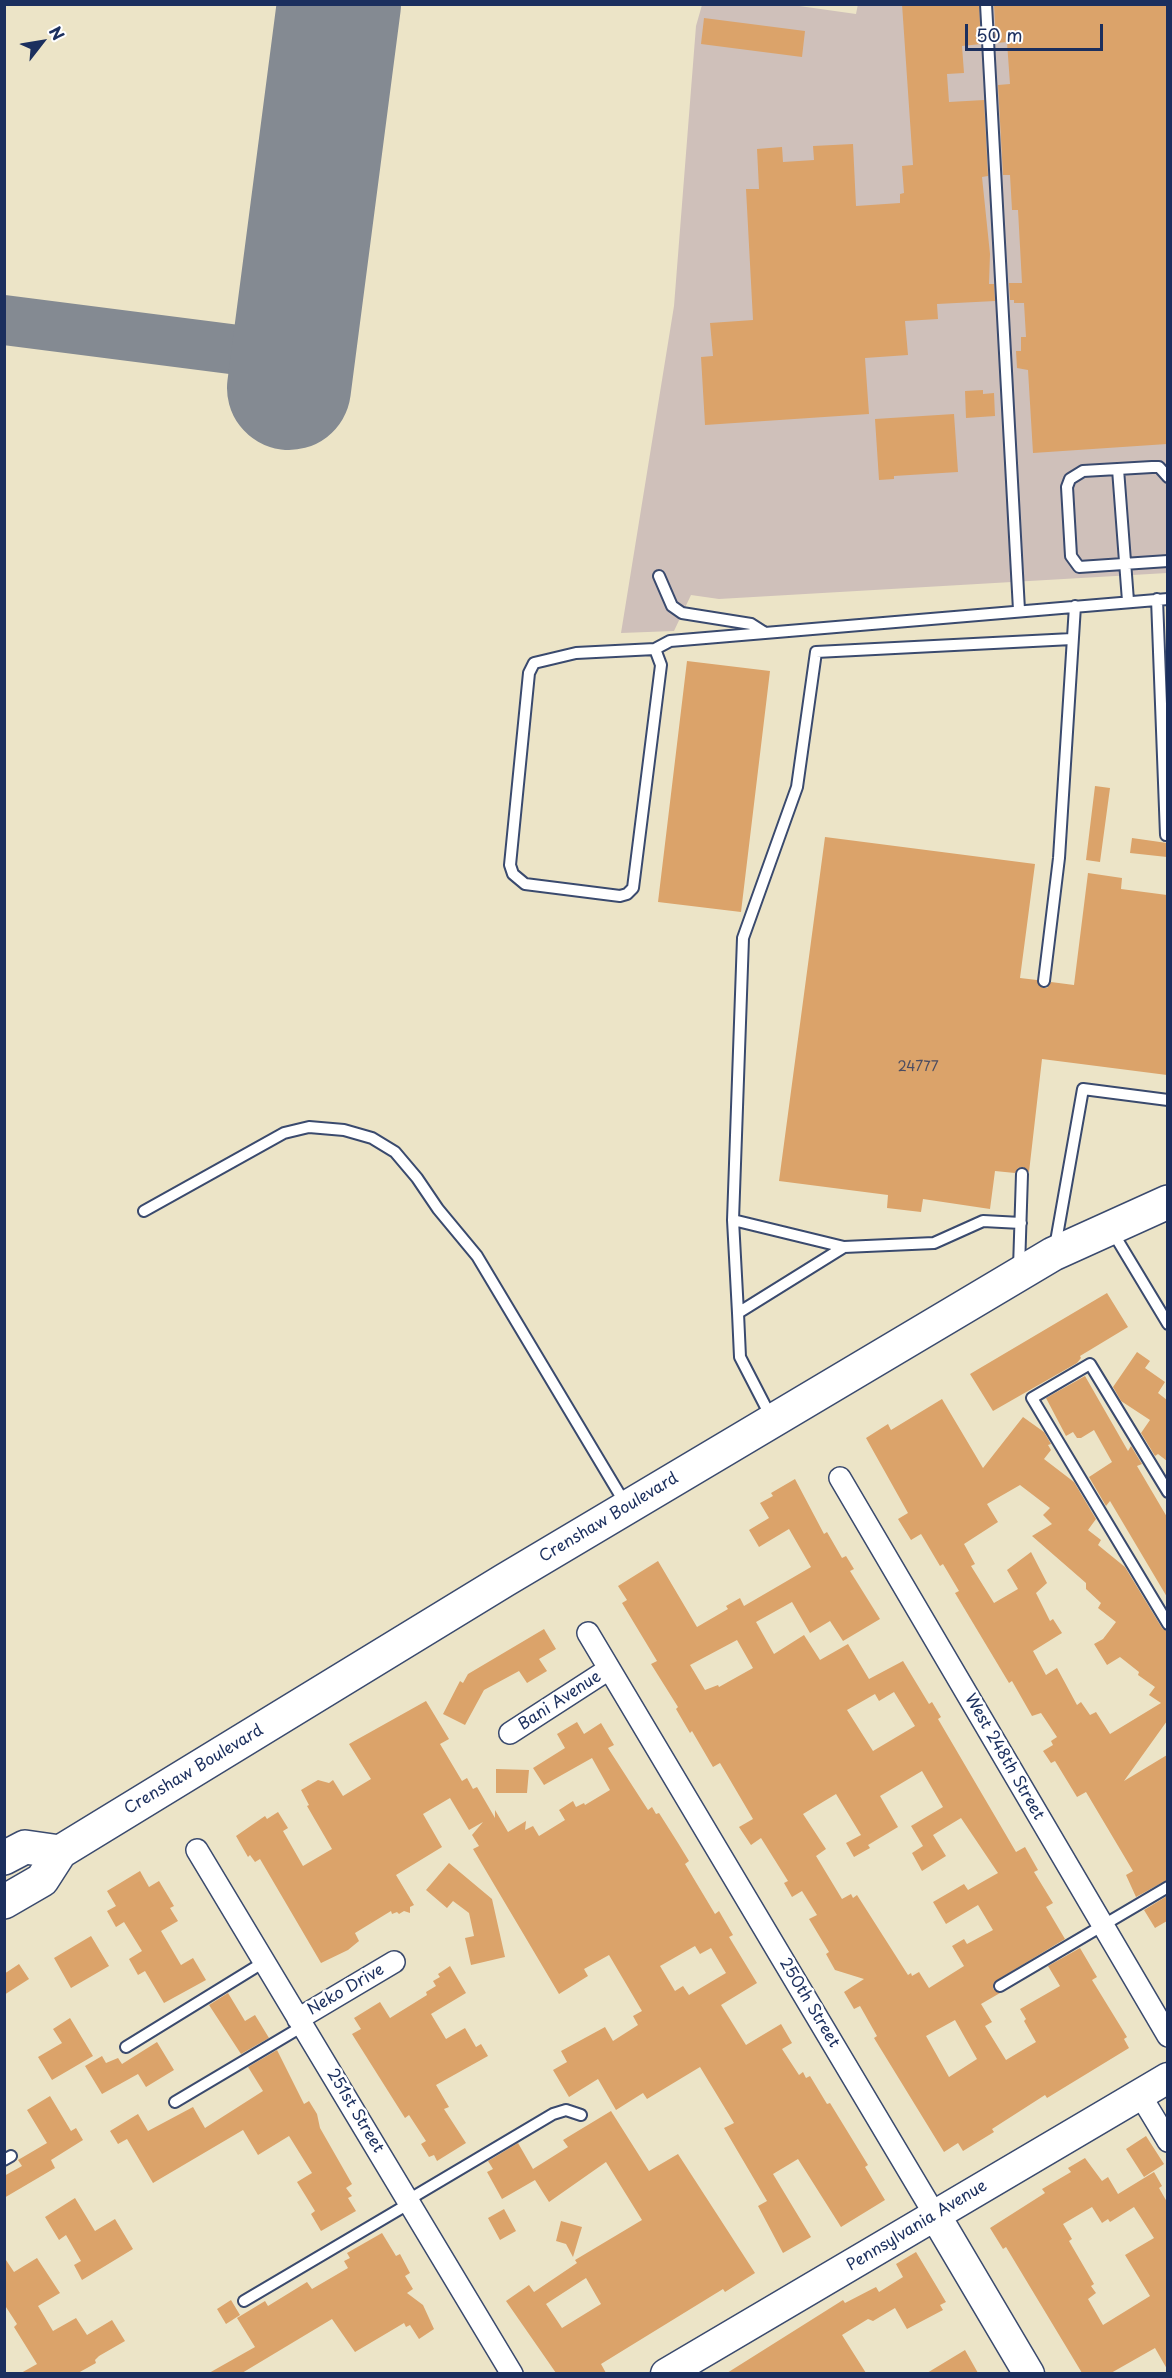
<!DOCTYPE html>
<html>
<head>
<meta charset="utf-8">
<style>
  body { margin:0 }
  #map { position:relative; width:1172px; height:2378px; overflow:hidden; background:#ece4c7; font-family:"Playpen Sans",sans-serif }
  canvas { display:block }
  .frame { position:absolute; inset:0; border:6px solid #1b2f5e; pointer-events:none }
  .north { position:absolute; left:12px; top:12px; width:60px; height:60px; -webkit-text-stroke:4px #fff; paint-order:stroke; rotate:59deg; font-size:16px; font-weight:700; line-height:24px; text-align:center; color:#1b2f5e }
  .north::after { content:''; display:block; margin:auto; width:21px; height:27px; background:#1b2f5e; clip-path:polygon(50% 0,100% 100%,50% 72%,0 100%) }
  .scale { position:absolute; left:965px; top:24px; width:138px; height:27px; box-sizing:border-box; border:3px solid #1b2f5e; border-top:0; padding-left:8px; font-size:18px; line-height:21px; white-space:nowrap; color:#1b2f5e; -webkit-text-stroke:4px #fff; paint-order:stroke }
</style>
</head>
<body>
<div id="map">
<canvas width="1172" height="2378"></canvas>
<div class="frame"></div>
<div class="north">N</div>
<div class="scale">50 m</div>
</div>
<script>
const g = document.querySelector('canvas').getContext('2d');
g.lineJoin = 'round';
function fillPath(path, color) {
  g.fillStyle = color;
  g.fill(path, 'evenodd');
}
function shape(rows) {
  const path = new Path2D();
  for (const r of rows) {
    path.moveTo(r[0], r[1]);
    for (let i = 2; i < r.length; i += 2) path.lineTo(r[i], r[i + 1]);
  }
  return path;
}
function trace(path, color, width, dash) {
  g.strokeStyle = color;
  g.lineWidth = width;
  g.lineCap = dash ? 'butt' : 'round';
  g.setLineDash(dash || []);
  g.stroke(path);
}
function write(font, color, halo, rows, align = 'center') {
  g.font = font + ' "Playpen Sans",sans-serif';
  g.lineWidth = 5;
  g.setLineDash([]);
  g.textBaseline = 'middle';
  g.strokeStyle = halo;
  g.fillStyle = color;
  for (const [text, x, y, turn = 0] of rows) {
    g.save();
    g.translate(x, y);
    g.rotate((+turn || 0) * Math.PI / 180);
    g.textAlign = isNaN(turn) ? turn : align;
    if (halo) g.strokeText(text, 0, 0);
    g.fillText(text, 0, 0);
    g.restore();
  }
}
fillPath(shape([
  [785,4,856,14,858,4,1167,5,1167,573,719,599,691,595,674,631,621,633,674,306,696,26,702,5]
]), '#cfc0ba');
trace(shape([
  [4,320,293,357]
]), '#848a92', 50);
trace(shape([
  [289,388,339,4]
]), '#848a92', 124);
fillPath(shape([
  [902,4,979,4,981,44,962,46,964,73,947,74,949,102,984,100,988,176,982,177,990,254,989,284,994,284,995,301,937,304,938,319,905,321,908,355,865,358,869,414,705,425,701,357,713,356,710,323,753,320,746,189,759,189,757,149,782,147,783,162,814,160,813,146,853,144,856,206,900,203,900,194,904,193,902,166,913,165],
  [994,4,1167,4,1167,444,1033,453,1028,370,1017,368,1016,351,1021,351,1021,337,1026,337,1024,303,1014,303,1014,300,1010,300,1009,283,1022,283,1018,210,1012,210,1010,175,1003,175,998,85,1010,84,1007,42,996,43],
  [704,18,805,31,802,57,701,44],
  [983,390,983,394,994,393,995,416,966,418,965,391],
  [954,414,958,472,894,476,894,479,879,480,875,419],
  [687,661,770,671,741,912,658,902],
  [1095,786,1110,788,1100,862,1086,860],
  [825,837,1035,864,1020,978,1037,980,1043,988,1047,988,1051,982,1074,985,1088,873,1122,878,1121,889,1167,895,1167,1075,1042,1059,1029,1172,1023,1167,1018,1168,1015,1173,995,1171,990,1209,923,1199,921,1212,887,1208,888,1195,779,1181],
  [1132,838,1167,843,1167,857,1130,853],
  [1107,1293,1128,1327,1080,1356,1081,1358,1077,1363,993,1411,970,1374],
  [1137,1352,1150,1361,1145,1368,1165,1382,1158,1393,1167,1400,1167,1461,1158,1454,1155,1456,1141,1433,1150,1420,1121,1401,1113,1387],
  [1085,1376,1128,1451,1131,1446,1142,1464,1137,1466,1167,1517,1167,1597,1110,1501,1106,1506,1089,1477,1112,1462,1094,1430,1081,1438,1077,1438,1073,1432,1066,1436,1046,1398],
  [942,1399,983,1468,1023,1417,1044,1432,1051,1444,1048,1445,1051,1450,1044,1459,1074,1482,1096,1519,1088,1530,1101,1540,1098,1545,1125,1567,1162,1628,1167,1631,1167,1721,1124,1781,1167,1755,1167,1880,1136,1897,1126,1875,1133,1871,1086,1792,1077,1797,1055,1761,1051,1763,1043,1751,1053,1745,1051,1741,1057,1737,1041,1713,1032,1716,1012,1681,1009,1683,955,1593,959,1591,943,1564,940,1566,921,1534,911,1540,898,1519,908,1513,866,1438,888,1424,891,1430],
  [1020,1485,1050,1508,1043,1515,1052,1524,1032,1536,1086,1583,1086,1589,1101,1603,1098,1608,1116,1622,1103,1639,1094,1644,1107,1665,1120,1657,1139,1672,1138,1675,1155,1687,1149,1695,1161,1703,1110,1734,1096,1712,1090,1715,1081,1702,1077,1705,1057,1668,1046,1675,1033,1651,1062,1633,1053,1619,1050,1621,1036,1593,1047,1583,1031,1552,1007,1570,1018,1589,994,1603,971,1566,975,1564,964,1544,998,1522,987,1504],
  [795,1479,824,1534,827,1532,842,1558,846,1556,854,1569,850,1571,880,1619,843,1641,830,1621,810,1633,792,1602,756,1622,774,1654,804,1635,820,1660,848,1644,869,1679,903,1661,929,1704,932,1702,941,1717,938,1719,1016,1852,1025,1847,1038,1870,1034,1872,1053,1903,1046,1907,1065,1939,994,1982,993,1989,1000,1993,981,2004,992,2022,985,2026,1006,2060,1036,2042,1024,2021,1026,2019,1020,2009,1060,1986,1048,1966,1080,1948,1097,1977,1092,1980,1127,2037,1124,2039,1129,2048,1047,2098,1045,2095,992,2129,994,2132,963,2151,958,2143,944,2152,874,2038,877,2036,860,2006,854,2009,844,1992,864,1979,835,1970,826,1954,829,1952,809,1919,817,1915,802,1891,792,1897,784,1883,788,1881,761,1838,751,1845,739,1827,753,1819,720,1763,713,1767,692,1731,690,1733,676,1709,678,1707,651,1664,657,1661,622,1603,627,1600,618,1586,658,1561,697,1627,728,1609,726,1606,740,1598,744,1606,811,1567,789,1529,759,1547,749,1530,769,1518,760,1503,773,1496,771,1493],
  [737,1640,753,1668,719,1687,718,1685,705,1690,690,1665],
  [894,1692,915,1726,873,1751,847,1710,875,1694,879,1701],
  [922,1771,943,1807,911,1826,923,1846,912,1853,922,1871,946,1856,933,1835,961,1818,998,1873,968,1890,964,1884,933,1902,946,1924,978,1905,993,1930,967,1944,964,1939,952,1946,964,1966,929,1988,919,1972,912,1976,911,1973,908,1975,857,1895,853,1898,851,1894,842,1899,816,1856,826,1849,803,1814,836,1794,861,1835,846,1843,854,1857,870,1848,868,1845,898,1827,880,1796],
  [955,2020,977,2059,949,2077,926,2036],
  [544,1629,556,1649,539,1659,547,1671,527,1683,519,1671,484,1690,465,1725,443,1714,460,1681,463,1683,468,1674],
  [426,1701,449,1739,440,1744,462,1781,467,1778,473,1789,477,1787,495,1818,495,1810,508,1832,526,1821,525,1830,533,1826,539,1836,565,1820,559,1810,573,1801,576,1807,584,1803,585,1805,610,1790,592,1758,544,1785,533,1768,565,1748,557,1734,577,1722,584,1734,601,1723,614,1745,608,1748,648,1810,652,1807,656,1814,659,1813,678,1843,689,1861,685,1864,715,1914,719,1911,733,1935,729,1937,757,1983,721,2005,746,2045,781,2024,792,2043,782,2049,799,2075,803,2072,806,2078,810,2076,827,2104,830,2103,868,2165,865,2167,885,2200,841,2227,798,2159,773,2174,811,2237,783,2253,758,2206,767,2201,724,2128,734,2123,700,2067,647,2099,643,2093,616,2110,598,2079,569,2097,553,2070,567,2062,561,2051,605,2027,613,2041,638,2025,633,2016,642,2011,609,1955,584,1969,588,1976,559,1994,473,1849,479,1846,472,1835,483,1822,469,1830,450,1798,423,1814,442,1847,396,1875,414,1905,410,1907,410,1913,404,1911,399,1914,397,1912,392,1914,391,1911,355,1933,359,1941,348,1950,321,1963,260,1859,255,1862,250,1855,248,1857,236,1836,265,1816,267,1819,278,1812,288,1828,283,1831,303,1866,332,1849,307,1806,309,1805,301,1790,318,1780,329,1783,333,1780,343,1796,371,1779,349,1744],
  [695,1946,700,1954,711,1948,726,1973,689,1995,683,1986,675,1991,660,1966],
  [496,1769,529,1770,527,1793,496,1793],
  [449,1863,492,1899,505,1957,471,1965,465,1938,474,1936,469,1913,453,1901,447,1908,426,1890],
  [140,1871,149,1887,159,1881,174,1906,170,1908,178,1921,161,1931,181,1965,193,1958,206,1980,164,2003,145,1971,138,1975,129,1959,142,1951,124,1922,116,1927,107,1911,116,1906,107,1891],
  [1167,1896,1167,1921,1155,1928,1144,1910],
  [91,1936,109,1966,71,1988,54,1958],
  [19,1964,29,1979,4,1995,4,1974],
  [450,1966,466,1993,431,2014,446,2039,465,2028,476,2047,481,2044,488,2056,436,2085,449,2107,444,2109,466,2143,437,2161,434,2155,429,2157,421,2144,426,2141,409,2115,405,2118,352,2034,361,2029,354,2018,380,2002,390,2018,427,1995,426,1992,436,1986,433,1981,440,1977,438,1974],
  [228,1993,245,2021,255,2015,269,2038,241,2054,209,2005],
  [70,2018,93,2056,52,2080,38,2057,62,2043,53,2029],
  [157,2042,174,2070,146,2087,138,2074,102,2094,85,2066,102,2056,106,2063,118,2058,122,2064],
  [277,2050,304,2104,309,2101,317,2114,320,2128,352,2184,346,2188,352,2196,348,2198,356,2211,321,2231,311,2214,315,2211,297,2182,312,2173,289,2136,258,2155,243,2130,153,2183,127,2139,118,2144,110,2131,138,2114,148,2131,193,2107,205,2128,263,2091,248,2067],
  [50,2096,71,2131,76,2128,83,2140,51,2160,55,2168,4,2198,4,2176,22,2166,18,2160,47,2143,27,2110],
  [611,2111,649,2171,678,2154,755,2273,725,2292,723,2289,601,2364,606,2373,556,2373,506,2301,529,2285,534,2292,577,2263,575,2260,642,2220,606,2162,549,2202,535,2180,502,2199,487,2172,493,2169,488,2161,518,2143,533,2169,568,2147,563,2140],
  [586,2278,601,2304,562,2328,546,2304],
  [1146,2136,1164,2164,1144,2177,1126,2149],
  [1085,2158,1102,2181,1108,2177,1118,2194,1154,2172,1162,2186,1159,2188,1167,2202,1167,2369,1155,2348,1111,2373,1082,2373,1006,2247,1003,2249,990,2228,1045,2193,1042,2189,1071,2172,1068,2168],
  [1092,2207,1102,2223,1108,2219,1110,2222,1134,2207,1154,2238,1125,2255,1150,2296,1103,2325,1088,2299,1096,2293,1091,2286,1094,2284,1069,2241,1072,2239,1063,2224],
  [75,2198,95,2231,115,2219,133,2249,82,2280,74,2265,81,2261,66,2235,59,2240,45,2217],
  [504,2209,516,2231,500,2240,488,2218],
  [561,2221,582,2227,573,2257,566,2244,556,2241],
  [382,2233,396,2256,400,2254,410,2273,405,2276,413,2289,407,2293,423,2305,434,2329,419,2339,410,2325,406,2327,404,2323,355,2352,332,2319,242,2373,209,2373,255,2347,237,2318,265,2301,268,2306,307,2282,312,2289,348,2268,344,2261,350,2258,347,2253],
  [916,2252,946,2302,940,2305,943,2310,907,2329,895,2308,873,2321,868,2319,842,2335,866,2373,727,2373,843,2300,845,2303,876,2287,879,2292,903,2277,896,2264],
  [4,2257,14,2272,37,2258,60,2293,38,2306,53,2331,76,2318,87,2335,112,2320,125,2341,99,2356,95,2360,96,2363,78,2373,21,2373,37,2364,14,2327,17,2324,4,2304],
  [231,2300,240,2315,226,2324,217,2309],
  [965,2350,978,2373,927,2373]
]), '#dba36a');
const lane = shape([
  [986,4,1019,610],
  [1118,469,1128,601],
  [1168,477,1159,467,1152,467,1083,471,1070,479,1067,487,1071,556,1079,567,1168,561],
  [659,576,672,606,682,613,751,624,765,633],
  [1157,599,1166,835],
  [655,649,661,665,633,888,627,894,620,896,525,884,513,874,510,865,529,673,534,663,576,653,655,649,670,641,1168,599],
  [1044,981,1059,858,1075,606],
  [144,1211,284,1133,309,1127,344,1130,372,1138,395,1152,417,1178,438,1209,477,1256,626,1505],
  [733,1220,738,1313,844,1247],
  [1021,1223,983,1221,934,1243,844,1247,733,1220,743,938,797,787,816,652,1072,639],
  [1112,1231,1168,1324],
  [1055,1247,1083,1089,1168,1100],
  [1019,1268,1022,1174],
  [738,1313,740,1357,772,1419],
  [1168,1492,1090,1364,1032,1398,1168,1624],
  [1000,1986,1168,1887],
  [126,2047,264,1962],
  [175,2102,303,2026],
  [4,2160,11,2156],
  [408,2200,553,2114,566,2110,581,2115],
  [244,2301,410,2203]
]);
const street = shape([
  [840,1478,1168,2036],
  [588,1633,935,2215],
  [510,1733,609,1669],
  [197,1850,512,2374],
  [298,2019,394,1962],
  [1139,2093,1168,2141]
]);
const secondary = shape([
  [935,2215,1029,2374],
  [666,2374,1168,2078]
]);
const primary = shape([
  [4,1858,25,1847,60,1852],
  [4,1902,42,1880,60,1852,505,1580,1053,1254,1168,1202]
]);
trace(lane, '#3a4a6e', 14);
trace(street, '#3a4a6e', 24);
trace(secondary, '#3a4a6e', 33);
trace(primary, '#3a4a6e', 36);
trace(lane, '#fff', 10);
trace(street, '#fff', 21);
trace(secondary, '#fff', 30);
trace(primary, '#fff', 33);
write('14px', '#4b4c61', null, [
  ["24777",918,1067]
]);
write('16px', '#1b2f5e', '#fff', [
  ["Crenshaw Boulevard",609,1518,-31],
  ["Bani Avenue",560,1701,-33],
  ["West 248th Street",1004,1757,60],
  ["Crenshaw Boulevard",194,1770,-31],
  ["Neko Drive",346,1990,-30],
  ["250th Street",809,2003,59],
  ["251st Street",355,2111,59],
  ["Pennsylvania Avenue",917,2226,-31]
]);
</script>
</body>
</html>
